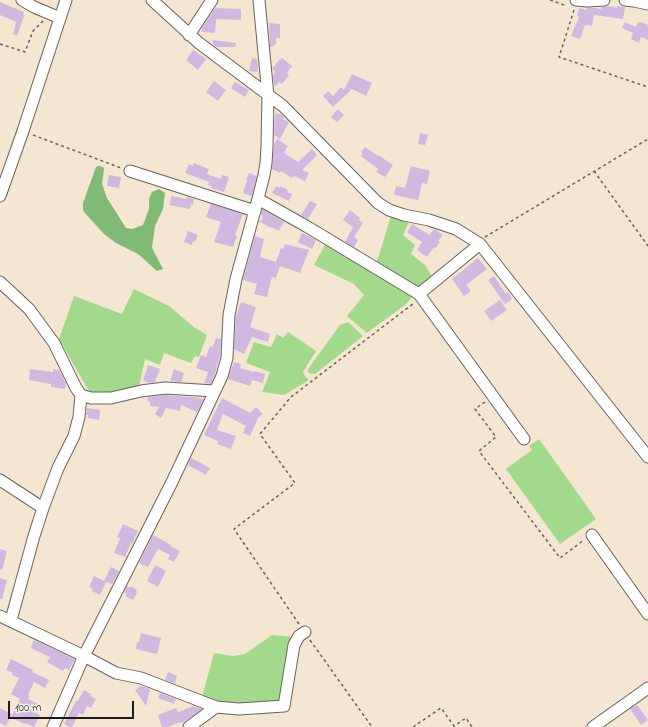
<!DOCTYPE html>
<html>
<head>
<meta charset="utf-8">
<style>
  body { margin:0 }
  #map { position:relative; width:648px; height:727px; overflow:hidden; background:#f4e6d1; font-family:"Indie Flower",sans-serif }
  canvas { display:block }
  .scale { position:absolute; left:8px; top:701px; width:126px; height:18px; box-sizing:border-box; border:2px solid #1c1c1c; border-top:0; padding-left:5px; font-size:12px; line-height:14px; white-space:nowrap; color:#1c1c1c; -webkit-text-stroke:3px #f7f3e8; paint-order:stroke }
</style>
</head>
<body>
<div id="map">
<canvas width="648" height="727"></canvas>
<div class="scale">100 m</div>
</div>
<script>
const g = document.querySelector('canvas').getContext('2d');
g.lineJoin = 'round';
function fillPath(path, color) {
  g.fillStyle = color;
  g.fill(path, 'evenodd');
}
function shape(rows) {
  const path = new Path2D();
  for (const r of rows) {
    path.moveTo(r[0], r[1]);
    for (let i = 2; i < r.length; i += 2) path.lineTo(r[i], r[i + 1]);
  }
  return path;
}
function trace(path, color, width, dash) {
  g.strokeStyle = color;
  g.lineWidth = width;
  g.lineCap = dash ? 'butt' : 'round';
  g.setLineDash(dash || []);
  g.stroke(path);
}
fillPath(shape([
  [391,216,410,220,403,235,415,245,411,254,425,265,433,278,419,290,376,265],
  [326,243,409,293,412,297,406,304,367,333,347,316,364,295,354,284,314,265],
  [134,289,169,306,195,328,207,335,199,357,195,356,191,363,164,353,160,365,145,359,139,387,113,395,92,393,88,389,83,381,70,358,59,339,74,296,122,314],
  [348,322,363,336,315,374,311,374,308,372,308,369,340,325],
  [288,332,316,351,303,372,305,376,309,380,284,395,262,392,270,372,246,363,254,342,271,347,277,334,283,338],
  [539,439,596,519,560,544,506,469,532,450,529,446],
  [272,635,293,637,278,704,228,705,202,697,214,653,233,656,245,654]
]), '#a2d98a');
fillPath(shape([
  [99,166,103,167,104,169,102,184,107,198,126,228,132,229,143,225,149,209,149,199,152,192,159,189,165,193,163,209,155,226,152,248,163,269,157,271,138,254,116,243,104,234,84,212,83,208,83,203,96,167]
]), '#81b976');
fillPath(shape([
  [0,2,24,12,23,15,24,16,17,36,13,34,16,22,0,15],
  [607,6,617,8,617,6,625,7,623,19,594,15,592,26,585,25,580,39,571,36,579,17,577,16,579,8,587,10,587,8,595,8,601,9,602,7],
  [215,8,241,9,241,20,216,19,215,33,202,32,202,28],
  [625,22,636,27,638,22,640,23,641,22,648,25,648,40,641,37,639,43,631,39,633,33,622,28],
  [269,23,280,24,280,38,276,38,276,44,272,47,270,47],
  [213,40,236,43,235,47,216,47,213,44],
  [193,50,206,59,198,70,186,60],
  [252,58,257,59,258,66,257,72,249,71],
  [282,58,292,66,287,73,289,75,282,84,279,82,276,86,274,84,273,76,275,73,274,72,275,71,272,69,280,59,280,60],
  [352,74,372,83,366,96,352,89,333,107,323,96,328,91,333,96,341,87,344,90],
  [214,81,226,90,218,101,206,92],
  [235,82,249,90,245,97,231,88],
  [338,109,344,115,337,122,331,117],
  [276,113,282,115,284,117,283,119,289,122,280,139,274,135,275,116],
  [420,133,428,135,425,145,418,144],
  [277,139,288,146,284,153,298,162,312,149,317,155,302,170,309,173,305,181,294,176,292,178,281,171,280,173,272,169,274,144],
  [365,147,378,156,378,155,393,165,385,177,376,172,378,169,361,156,363,153,361,152],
  [194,163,209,169,207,174,221,179,222,175,229,177,224,192,211,188,212,186,208,185,209,182,185,173,189,164,193,166],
  [411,166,430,171,427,184,422,183,418,200,394,195,396,186,405,188],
  [249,173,257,176,252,196,243,193,247,180,246,180],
  [109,175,121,177,119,188,107,186],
  [276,186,280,188,280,186,288,190,287,192,292,194,289,201,272,193],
  [171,196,186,199,187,197,194,199,193,205,191,204,190,209,170,205],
  [310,201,317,204,308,219,301,215],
  [211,204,243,214,235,235,237,236,233,247,214,242,221,222,206,217],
  [262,209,284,222,279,231,271,227,271,228,260,222,263,216,261,215],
  [350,210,360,218,359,220,363,223,354,237,358,240,354,247,345,242,353,227,343,220],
  [412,224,429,235,434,229,443,235,438,241,440,242,436,248,434,247,427,257,417,250,422,242,407,232],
  [188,231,198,235,195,242,193,241,192,245,184,242],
  [302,233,316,240,312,249,298,242],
  [255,236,264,239,260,257,276,262,281,248,283,249,285,244,309,250,300,273,280,266,276,278,272,277,267,297,254,294,257,284,243,280],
  [478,258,487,269,466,285,471,291,464,296,452,279],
  [494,276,506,294,508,292,512,299,505,304,488,280],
  [500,300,507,310,491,321,484,311],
  [241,302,256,307,250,327,270,334,268,342,252,337,244,354,234,349,236,317],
  [216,338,221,339,220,355,217,366,215,374,211,384,204,383,208,372,196,368,201,355,206,357,210,346,213,347],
  [234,362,241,364,240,368,254,372,254,371,265,374,263,383,252,380,250,386,228,379],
  [148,365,160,369,155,382,150,383,143,380],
  [30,369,53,372,53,369,59,370,64,379,64,381,65,381,66,383,65,389,51,387,51,384,29,380],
  [174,369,184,373,181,382,170,381],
  [165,395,192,397,204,399,197,412,181,405,180,411,166,408,161,418,155,414,159,407,150,406,150,402,147,401,148,397],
  [222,398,250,413,256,407,263,414,258,418,250,436,243,433,246,426,223,414,217,430,236,436,231,449,217,444,218,441,204,435],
  [87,408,100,410,99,420,88,418,88,415,86,415],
  [191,458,210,468,206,475,188,465],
  [123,524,138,531,132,544,131,543,125,557,114,553,120,538,117,537],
  [153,535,171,545,170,546,180,551,174,562,168,559,170,555,158,549,148,567,139,563],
  [0,549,7,551,2,570,0,569],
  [155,565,166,571,158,587,147,581],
  [111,567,119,571,112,584,104,581],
  [94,576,106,582,100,595,92,591,93,589,89,587],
  [0,578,7,580,2,599,0,599],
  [127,586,130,588,131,586,137,590,136,592,137,593,133,600,125,596,127,594,124,592],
  [141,633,161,638,157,654,136,649,137,642,139,642],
  [34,640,75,659,69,670,65,668,63,671,47,662,50,657,31,648],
  [11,659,33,670,32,672,49,680,45,688,34,682,28,695,30,696,28,699,38,704,34,712,40,715,34,727,25,723,25,724,11,718,20,699,11,694,19,678,12,675,13,673,6,670],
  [168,672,177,676,175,683,165,680],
  [141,686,150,689,146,706,135,690],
  [84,690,91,694,90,696,96,699,91,708,87,706,83,715,79,713,72,727,70,727,64,724,76,701,78,701],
  [160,693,176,699,174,704,158,698],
  [637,705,648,720,641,725,630,709],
  [193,706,202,709,184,722,181,723,181,722,167,727,162,727,158,715,176,708,178,712,189,708],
  [0,708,12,714,6,726,0,723]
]), '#d1b8e1');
const minor = shape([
  [22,0,34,7,60,18],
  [152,0,199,43,283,106,378,203,389,210,404,215,429,220,456,229,480,244,648,457],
  [576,0,587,1,604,0],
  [625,0,634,1,648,4],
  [189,35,212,0],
  [130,171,255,211],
  [0,196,23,131,66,0],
  [258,199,306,226,419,294,480,244],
  [0,282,29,309,54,343,76,388,81,395,91,398,111,398,141,391,165,388,215,391],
  [419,294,524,439],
  [0,480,43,508],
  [592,535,648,614],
  [0,616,84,656,116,673,141,678,216,707,189,727],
  [11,620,34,536,43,508,58,468,74,436,79,417,81,395],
  [216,707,239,709,284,706,294,645,299,636,305,632],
  [53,727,84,656,172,482,222,376,227,358,229,315,236,279,258,199,264,175,266,163,267,147,268,96,259,0],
  [593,727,648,688]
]);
trace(minor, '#68635b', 13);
trace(shape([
  [550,0,567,6],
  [574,10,559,57,648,87],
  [0,44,25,52,33,31,44,20],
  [33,135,121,168],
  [594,171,648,246],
  [485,237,648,139],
  [485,402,475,409,496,437,479,451,560,558,584,540],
  [299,624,234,529,295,483,260,434,291,397,414,303],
  [310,640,372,727],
  [413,727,441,708,454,726,466,718,472,727]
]), '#68635b', 1.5, [3, 3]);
trace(minor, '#fff', 11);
</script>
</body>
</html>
